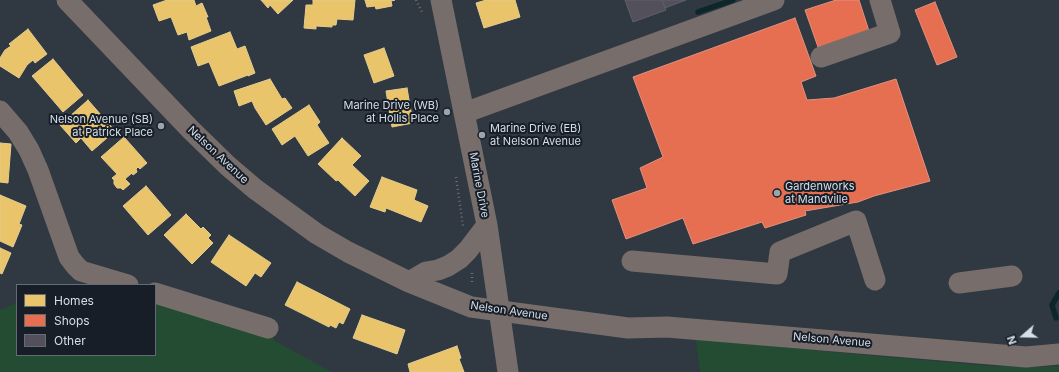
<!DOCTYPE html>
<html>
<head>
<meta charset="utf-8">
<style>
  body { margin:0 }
  #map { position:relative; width:1059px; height:372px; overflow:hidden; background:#303842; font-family:Inter,sans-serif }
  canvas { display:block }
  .legend { position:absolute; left:16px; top:284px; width:140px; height:72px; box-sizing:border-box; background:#171e27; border:1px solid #636b75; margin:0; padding:5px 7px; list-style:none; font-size:12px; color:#d5dfea }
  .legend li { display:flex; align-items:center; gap:8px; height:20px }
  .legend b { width:20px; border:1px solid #636b75 }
  .north { position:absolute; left:1003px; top:316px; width:40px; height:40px; -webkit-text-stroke:3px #171e27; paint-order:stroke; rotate:250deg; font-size:11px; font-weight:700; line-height:16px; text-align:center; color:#d5dfea }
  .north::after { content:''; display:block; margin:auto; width:14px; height:18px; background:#d5dfea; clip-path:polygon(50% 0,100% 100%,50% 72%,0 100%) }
</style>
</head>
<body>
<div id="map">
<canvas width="1059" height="372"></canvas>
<ul class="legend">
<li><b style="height:11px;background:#e9c46a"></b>Homes</li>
<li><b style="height:11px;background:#e76f51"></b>Shops</li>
<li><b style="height:11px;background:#534f5b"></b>Other</li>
</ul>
<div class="north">N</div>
</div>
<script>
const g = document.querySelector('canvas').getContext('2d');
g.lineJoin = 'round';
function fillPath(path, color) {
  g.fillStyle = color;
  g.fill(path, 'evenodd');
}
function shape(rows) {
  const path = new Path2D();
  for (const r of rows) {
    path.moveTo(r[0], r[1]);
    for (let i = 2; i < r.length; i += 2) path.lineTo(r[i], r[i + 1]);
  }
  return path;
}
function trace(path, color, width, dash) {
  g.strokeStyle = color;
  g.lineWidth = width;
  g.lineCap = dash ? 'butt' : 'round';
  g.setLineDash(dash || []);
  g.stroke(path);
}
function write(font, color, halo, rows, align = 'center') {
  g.font = font + ' Inter,sans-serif';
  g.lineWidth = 4;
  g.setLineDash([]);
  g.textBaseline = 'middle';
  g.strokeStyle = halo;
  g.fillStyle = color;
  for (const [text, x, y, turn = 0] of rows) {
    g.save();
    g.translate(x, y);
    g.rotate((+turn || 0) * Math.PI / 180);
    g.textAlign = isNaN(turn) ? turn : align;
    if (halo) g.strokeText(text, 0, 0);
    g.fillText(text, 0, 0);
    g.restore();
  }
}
fillPath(shape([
  [155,293,268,328,275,341,332,372,0,372,0,310,17,303,17,355,155,355],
  [696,339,854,354,990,366,1040,367,1059,366,1059,372,700,372]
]), '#244c32');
const homes = shape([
  [167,0,194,0,196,6,202,3,208,17,206,17,211,31,189,40,187,32,178,35,171,17,159,21,153,5,167,0],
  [261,0,293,0,278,14,270,5,268,8,261,0],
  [313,0,355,0,353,20,337,19,336,25,332,25,332,27,316,26,316,29,304,28,306,5,313,5,313,0],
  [365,0,395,0,391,1,392,6,376,9,375,6,367,7,365,0],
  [486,0,515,0,520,17,484,28,476,3,486,0],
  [28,29,47,54,35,63,33,60,27,65,19,78,0,66,0,58,5,50,11,46,9,44,28,29],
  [230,32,237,49,245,46,255,73,248,76,248,75,219,86,209,62,198,66,191,47,230,32],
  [384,48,394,76,374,83,364,55,384,48],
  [53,59,83,95,63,112,32,76,53,59],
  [270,79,282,99,285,98,292,108,266,125,255,108,252,101,239,106,234,91,270,79],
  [407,88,413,123,392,127,386,91,407,88],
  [88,100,115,131,92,151,81,138,76,143,60,125,88,100],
  [309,105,320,122,317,125,329,143,308,156,295,136,282,145,272,129,309,105],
  [124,137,147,163,140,169,138,167,136,169,137,172,133,175,132,173,125,179,130,184,123,190,121,188,117,188,114,184,114,180,112,178,117,174,101,157,124,137],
  [342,138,361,156,352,165,369,181,355,196,338,180,336,181,318,164,342,138],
  [0,143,11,144,8,183,0,182,0,143],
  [382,177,417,190,414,200,428,206,421,222,386,208,385,212,370,207,382,177],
  [146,186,171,215,148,235,123,206,146,186],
  [0,195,26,206,19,224,22,225,13,247,0,241,0,195],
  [186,214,201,229,203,227,211,235,208,238,213,243,192,264,164,235,186,214],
  [229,235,271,263,261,277,255,273,246,286,211,262,229,235],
  [0,248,11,253,2,274,0,273,0,248],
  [297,282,350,309,343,324,339,322,336,328,330,325,329,327,285,305,297,282],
  [362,315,405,330,397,354,353,338,362,315],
  [457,346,461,358,459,359,464,372,410,372,408,364,457,346]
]);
fillPath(homes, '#e9c46a');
trace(homes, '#e3cc90', 1);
const shops = shape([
  [836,0,859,0,869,31,818,47,805,10,836,0],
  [935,2,957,57,937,65,915,10,935,2],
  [795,18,816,76,801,82,807,100,834,98,896,79,930,181,874,196,858,202,805,211,806,215,765,228,762,222,693,244,683,218,626,239,612,200,647,188,640,168,663,157,633,77,795,18]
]);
fillPath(shops, '#e76f51');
trace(shops, '#e2917f', 1);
trace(shape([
  [698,12,733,0],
  [1056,318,1052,305,1059,293]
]), '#0d2729', 5.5);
const building = shape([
  [625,0,662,0,666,10,633,22,625,0],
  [662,0,686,0,665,8,662,0]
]);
fillPath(building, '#534f5b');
trace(building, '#606068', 1);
trace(shape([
  [416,0,423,14],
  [456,177,463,226],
  [472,273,472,284]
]), '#716d6e', 2.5, [1, 3]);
trace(shape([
  [67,0,191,130,228,166,255,189,317,234,348,252,409,282,471,307,628,328,667,327,1026,357,1059,354],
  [441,0,487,225,508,372],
  [821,57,890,33,880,0],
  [0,111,18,132,29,150,38,170,69,257,75,265,81,271,128,285],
  [464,113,774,0],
  [632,261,777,274,780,252,856,221,875,280],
  [409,282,426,272,438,270,448,266,459,259,468,250,487,225],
  [959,283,1012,276],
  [155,293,268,328]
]), '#776d6b', 21);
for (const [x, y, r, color] of [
  [447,112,4,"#9ba5af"],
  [161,126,4,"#9ba5af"],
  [482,135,4,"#9ba5af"],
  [777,193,4,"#9ba5af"]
]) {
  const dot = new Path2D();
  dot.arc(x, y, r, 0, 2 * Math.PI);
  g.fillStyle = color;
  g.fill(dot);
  trace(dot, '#171e27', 1.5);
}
write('11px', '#d5dfea', '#171e27', [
  ["Marine Drive (WB)",439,106],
  ["at Hollis Place",439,119],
  ["Nelson Avenue (SB)",153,120],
  ["at Patrick Place",153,133],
  ["Marine Drive (EB)",490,129,"left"],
  ["at Nelson Avenue",490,142,"left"],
  ["Gardenworks",785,187,"left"],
  ["at Mandville",785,200,"left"]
], 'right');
write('11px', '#d5dfea', '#171e27', [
  ["Nelson Avenue",218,155,43],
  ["Marine Drive",479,185,79],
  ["Nelson Avenue",509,311,8],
  ["Nelson Avenue",832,340,5]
]);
</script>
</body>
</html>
